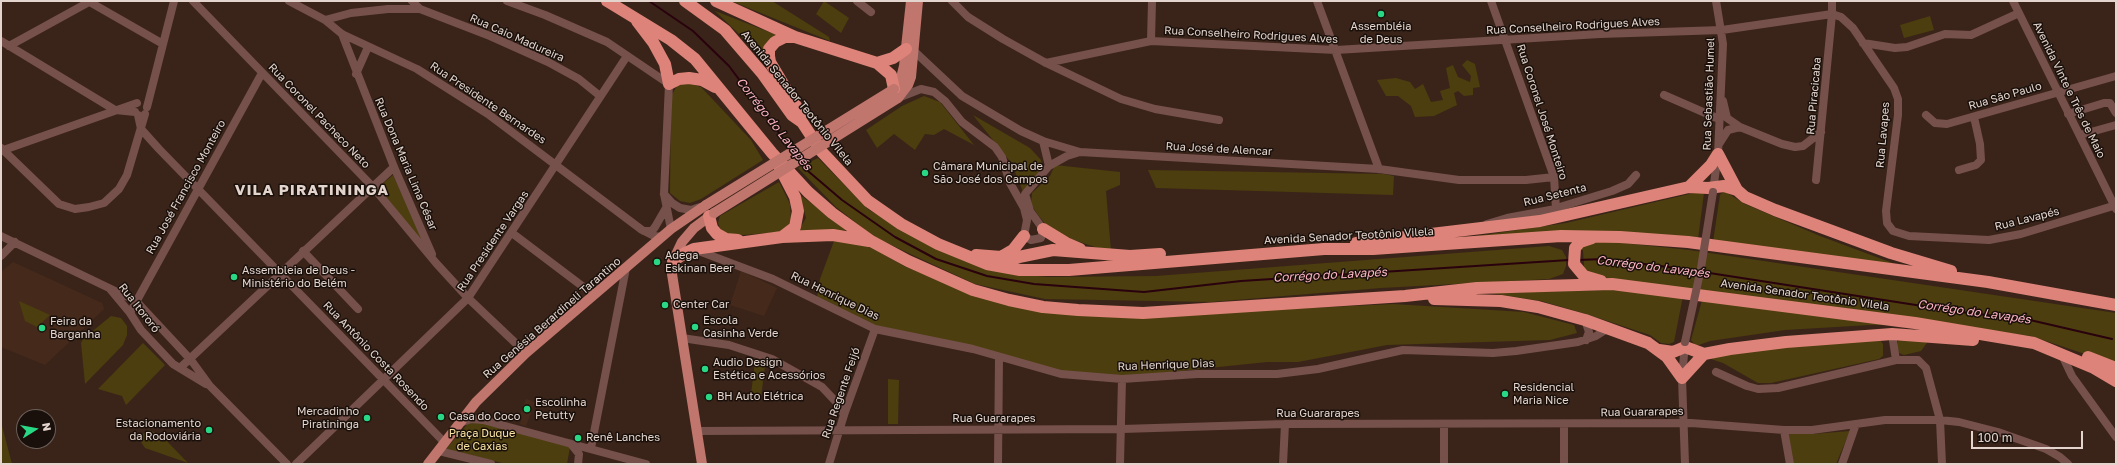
<!DOCTYPE html>
<html>
<head>
<meta charset="utf-8">
<style>
  body { margin:0 }
  #map { position:relative; width:2117px; height:465px; overflow:hidden; background:#3a2419; font-family:"Golos Text",sans-serif }
  canvas { display:block }
  .frame { position:absolute; inset:0; border:2px solid #e3d5ce; pointer-events:none }
  .north { position:absolute; left:16px; top:409px; width:40px; height:40px; box-sizing:border-box; background:#1a100b; border:1px solid #6a5f59; border-radius:50%; rotate:79deg; font-size:11px; font-weight:700; line-height:16px; text-align:center; color:#e3d5ce }
  .north::after { content:''; display:block; margin:auto; width:14px; height:18px; background:#29d885; clip-path:polygon(50% 0,100% 100%,50% 72%,0 100%) }
  .scale { position:absolute; left:1971px; top:431px; width:112px; height:18px; box-sizing:border-box; border:2px solid #e3d5ce; border-top:0; padding-left:5px; font-size:12px; line-height:14px; white-space:nowrap; color:#e3d5ce; -webkit-text-stroke:3px #1a100b; paint-order:stroke }
</style>
</head>
<body>
<div id="map">
<canvas width="2117" height="465"></canvas>
<div class="frame"></div>
<div class="north">N</div>
<div class="scale">100 m</div>
</div>
<script>
const g = document.querySelector('canvas').getContext('2d');
g.lineJoin = 'round';
function fillPath(path, color) {
  g.fillStyle = color;
  g.fill(path, 'evenodd');
}
function shape(rows) {
  const path = new Path2D();
  for (const r of rows) {
    path.moveTo(r[0], r[1]);
    for (let i = 2; i < r.length; i += 2) path.lineTo(r[i], r[i + 1]);
  }
  return path;
}
function trace(path, color, width, dash) {
  g.strokeStyle = color;
  g.lineWidth = width;
  g.lineCap = dash ? 'butt' : 'round';
  g.setLineDash(dash || []);
  g.stroke(path);
}
function write(font, color, halo, rows, align = 'center') {
  g.font = font + ' "Golos Text",sans-serif';
  g.lineWidth = 3;
  g.setLineDash([]);
  g.textBaseline = 'middle';
  g.strokeStyle = halo;
  g.fillStyle = color;
  for (const [text, x, y, turn = 0] of rows) {
    g.save();
    g.translate(x, y);
    g.rotate((+turn || 0) * Math.PI / 180);
    g.textAlign = isNaN(turn) ? turn : align;
    if (halo) g.strokeText(text, 0, 0);
    g.fillText(text, 0, 0);
    g.restore();
  }
}
fillPath(shape([
  [13,262,102,303,104,309,45,365,1,347,1,272],
  [741,271,777,288,764,316,730,305],
  [526,399,535,402,526,426,520,424,522,418,519,417]
]), '#452a1b');
fillPath(shape([
  [731,1,772,1,829,37,830,41],
  [824,1,849,18,841,33,816,14],
  [715,11,782,37,766,43,761,55],
  [1930,16,1934,30,1904,38,1900,25],
  [1467,60,1475,64,1480,87,1473,88,1473,95,1464,96,1458,91,1454,93,1457,105,1434,116,1415,117,1411,106,1398,96,1386,96,1377,80,1396,78,1410,82,1415,89,1423,84,1431,102,1443,100,1440,91,1450,88,1446,68,1453,65,1458,77,1470,82,1471,76,1462,65],
  [688,83,701,87,751,140,763,160,701,199,690,203,680,201,670,193,671,96,677,86],
  [924,96,940,102,974,145,944,129,934,135,925,134,915,150,894,134,877,148,866,130,902,106],
  [973,115,1030,148,1041,160,1043,168,1023,192,1012,164],
  [818,158,869,210,937,248,1016,274,1048,277,1156,276,1549,246,1562,250,1566,257,1566,266,1563,274,1549,279,1381,288,1211,302,1045,299,975,284,874,237,836,207,798,168],
  [1055,165,1120,172,1120,185,1106,191,1111,251,1104,250,1071,239,1047,226,1038,215,1031,204,1032,193,1050,176],
  [1148,170,1384,174,1394,176,1393,195,1156,188],
  [393,175,427,249,374,191],
  [779,182,790,204,791,222,781,232,743,235,722,233,718,223,720,216],
  [1724,191,1745,204,1820,236,1914,271,1713,242,1720,195],
  [1698,192,1704,193,1698,239,1441,241,1566,223],
  [800,195,849,230,797,233,806,218],
  [1576,238,1689,250,2116,313,2116,371,2094,357,2031,336,1577,277,1584,266,1583,251],
  [834,241,865,244,904,266,971,294,1043,309,1206,313,1393,304,1524,312,1574,325,1577,333,1550,340,1387,345,1298,362,1267,362,1122,377,1061,371,875,327,817,297,820,279],
  [1611,290,1683,296,1674,342,1669,344,1661,343,1650,335,1583,313,1541,301,1489,293],
  [1703,297,1898,325,1870,325,1785,330,1710,341,1696,346,1691,340],
  [19,301,50,315,37,327,25,321],
  [111,316,121,318,127,326,127,335,123,345,85,384,81,343,83,339],
  [1903,339,1929,340,1921,351,1904,355,1899,353,1897,346,1898,341],
  [1880,340,1883,344,1883,356,1879,359,1771,383,1758,383,1723,363,1705,357,1738,351],
  [143,343,165,365,131,400,126,405,122,396,98,389],
  [755,362,765,366,761,397,751,394],
  [888,379,899,380,898,424,888,424],
  [471,420,570,447,567,464,506,464,446,449],
  [1,422,12,464,1,464],
  [149,430,161,435,188,463,145,448,141,442,141,435],
  [1850,431,1836,464,1792,464,1786,434,1813,434]
]), '#4c3e0e');
trace(shape([
  [649,1,693,31,729,66,791,149],
  [801,162,808,171,842,200,895,237,936,259,987,276,1034,284,1144,292,1241,281,1569,260],
  [1578,260,1605,259,1699,271],
  [1703,272,1961,312,2030,320,2112,339]
]), '#29020e', 2);
trace(shape([
  [88,1,163,44],
  [193,1,372,186,436,263,468,298,526,353],
  [289,1,325,20,342,34,417,69,488,114,642,230,654,236,662,237],
  [412,1,420,9,490,36,548,62,579,79,600,96],
  [507,1,545,15,607,42,669,84,664,194,671,229],
  [857,1,871,12],
  [952,1,968,17,1003,39,1046,63,1121,99,1155,109,1219,120],
  [1317,1,1379,169],
  [1491,1,1554,177,1556,209],
  [2013,1,2116,209],
  [325,20,351,13,388,9,420,9],
  [342,34,394,167,432,254],
  [1,41,115,110,135,112],
  [1151,41,1152,1],
  [1863,43,1895,48,1907,47,1945,34,1971,35,2019,13],
  [9,46,89,2],
  [914,51,962,96,1021,131,1043,141,1080,152,1379,169,1459,180,1526,180,1554,177],
  [1046,63,1151,41,1336,50,1600,34,1722,30,1832,14,1841,17,1853,28,1894,88,1898,99,1898,115,1886,211,1887,223,1893,231,1909,236,1989,240,2021,234,2116,205],
  [356,74,368,47],
  [1664,95,1719,119],
  [898,98,921,89,934,92,945,101,962,122,995,147,1002,157,1010,183,1024,208,1027,220,1024,236,1031,240,1041,238,1043,229,1030,211,1025,194,1049,166,1067,156,1080,152],
  [1723,101,1727,118,1740,127],
  [147,107,174,1],
  [2068,114,2104,103,2110,103,2116,113],
  [138,115,141,129,159,149,445,443],
  [1926,115,1935,123,1947,124,2116,76],
  [2080,135,2116,125],
  [1043,141,1049,166],
  [1719,144,1728,130,1740,127,1782,144,1795,147,1803,146,1821,132],
  [1,148,59,204,75,209,89,207,104,203,119,189,127,175,145,114],
  [1,151,137,103],
  [1959,170,1976,165,1981,160,1980,144,1974,117],
  [1816,180,1832,14,1832,1],
  [1713,191,1718,154,1723,44,1716,1],
  [664,194,672,203,680,208,691,210,700,207],
  [1487,224,1507,218,1550,210,1612,191,1628,184,1636,175],
  [644,231,652,231,655,227,666,208],
  [512,233,594,295],
  [1,236,136,301,191,360,210,386,287,464],
  [696,250,773,279,875,329,973,349,1061,374,1122,379,1197,374,1277,374,1318,369,1403,350,1493,353,1516,351,1578,342,1596,336,1607,329],
  [303,251,358,309],
  [1,256,15,242],
  [110,289,130,313,141,330,173,364,206,384],
  [130,313,262,73],
  [1585,320,1589,332,1586,340],
  [1892,334,1896,360],
  [682,338,729,345,772,359,822,387,839,405,844,415],
  [2061,353,2072,376,2116,437],
  [180,368,394,167],
  [1716,372,1747,386,1758,389,1778,388,1896,360,1918,360,1926,368,1940,420,1942,464],
  [460,423,471,419,483,420,646,464],
  [1564,424,1564,464],
  [1784,430,1790,464],
  [696,431,1122,429,1285,424,1691,423,1784,430,1812,430,1885,420,1940,420,1959,422,1998,432,2046,449,2060,457,2068,464],
  [571,444,579,454,578,464],
  [591,448,626,268],
  [439,451,491,464],
  [296,464,468,298,627,56],
  [829,464,844,415,875,329],
  [998,464,999,357],
  [1120,464,1122,379],
  [1283,464,1285,424],
  [1444,464,1444,424],
  [1685,464,1682,378,1685,343],
  [1842,464,1856,424]
]), '#76514c', 8);
trace(shape([
  [894,89,901,78,904,66,911,1],
  [898,98,908,85,911,77,918,1],
  [428,464,476,402,526,353,671,229,706,205],
  [702,464,672,274,673,261,682,242,694,228,714,213]
]), '#c0756d', 10);
trace(shape([
  [607,1,671,40,695,59,772,153,808,192,832,213,871,241,908,261,973,290,1009,300,1043,307,1078,310,1143,313,1405,296,1477,288,1612,284,1915,323,2034,343,2094,368,2116,381],
  [685,1,725,30,762,73,792,115,802,122,821,151,868,201,901,224,938,244,987,264,1020,270,1069,270,1324,249,1373,249,1561,236,1620,237,1688,242,1988,282,2116,305],
  [716,1,795,37,877,63,891,75,894,89],
  [637,21,653,42,665,64,669,84,679,79,689,78,702,80,715,87],
  [795,37,785,37,775,42,769,49,769,56,770,62,799,111,801,121],
  [877,63,893,58,906,49],
  [1718,154,1737,190,1745,197,1775,210,1891,253,1951,271],
  [779,166,795,197,798,211,795,227,782,237],
  [1689,187,1711,165,1718,154],
  [709,216,712,228,717,234,726,239,738,240],
  [1043,229,1066,243,1080,249],
  [1592,238,1580,242,1575,248,1574,264,1584,276,1601,281],
  [1356,243,1540,221,1689,187,1708,188,1724,186,1737,190],
  [976,255,1014,258,1053,250,1130,256,1160,254],
  [1001,257,1013,250,1024,236],
  [673,261,685,253,694,249,782,237,833,235,869,241],
  [1434,299,1501,301,1538,307,1585,320,1648,343,1667,357,1682,378,1704,354],
  [1659,350,1673,352,1685,347,1704,354,1730,349,1786,342,1892,334,1973,340],
  [2088,357,2116,368]
]), '#dd8379', 12);
trace(shape([
  [1685,342,1701,268,1713,192]
]), '#76514c', 8);
trace(shape([
  [706,205,894,89],
  [714,213,898,98]
]), '#c0756d', 10);
for (const [x, y, r, color] of [
  [1381,14,4,"#29d885"],
  [925,173,4,"#29d885"],
  [657,262,4,"#29d885"],
  [234,277,4,"#29d885"],
  [665,305,4,"#29d885"],
  [695,327,4,"#29d885"],
  [42,328,4,"#29d885"],
  [705,369,4,"#29d885"],
  [1505,394,4,"#29d885"],
  [709,397,4,"#29d885"],
  [527,409,4,"#29d885"],
  [441,417,4,"#29d885"],
  [367,418,4,"#29d885"],
  [209,430,4,"#29d885"],
  [578,438,4,"#29d885"]
]) {
  const dot = new Path2D();
  dot.arc(x, y, r, 0, 2 * Math.PI);
  g.fillStyle = color;
  g.fill(dot);
  trace(dot, '#1a100b', 1.5);
}
write('11px', '#e3d5ce', '#1a100b', [
  ["Rua Conselheiro Rodrigues Alves",1573,26,-3],
  ["Rua Conselheiro Rodrigues Alves",1251,35,3],
  ["Rua Caio Madureira",517,38,24],
  ["Avenida Vinte e Três de Maio",2069,90,64],
  ["Rua Sebastião Humel",1709,94,-88],
  ["Rua Piracicaba",1814,96,-85],
  ["Rua São Paulo",2005,96,-16],
  ["Avenida Senador Teotônio Vilela",797,98,51],
  ["Rua Presidente Bernardes",488,103,34],
  ["Rua Coronel José Monteiro",1542,112,72],
  ["Rua Coronel Pacheco Neto",319,116,46],
  ["Rua Lavapes",1883,135,-85],
  ["Rua José de Alencar",1219,149,3],
  ["Rua Dona Maria Lima César",406,164,67],
  ["Rua José Francisco Monteiro",186,187,-61],
  ["Rua Setenta",1555,195,-14],
  ["Rua Lavapés",2027,219,-14],
  ["Avenida Senador Teotônio Vilela",1349,236,-3],
  ["Rua Presidente Vargas",493,241,-56],
  ["Avenida Senador Teotônio Vilela",1805,295,8],
  ["Rua Henrique Dias",835,296,26],
  ["Rua Itororó",139,308,52],
  ["Rua Genésia Berardineli Tarantino",552,318,-41],
  ["Rua Antônio Costa Rosendo",376,356,46],
  ["Rua Henrique Dias",1166,365,-2],
  ["Rua Regente Feijó",841,393,-71],
  ["Rua Guararapes",1642,412,-1],
  ["Rua Guararapes",1318,414],
  ["Rua Guararapes",994,419]
]);
write('11px', '#e3d5ce', '#1a100b', [
  ["Assembléia",1381,27,"center"],
  ["de Deus",1381,40,"center"],
  ["Câmara Municipal de",933,167],
  ["São José dos Campos",933,180],
  ["Adega",665,256],
  ["Eskinan Beer",665,269],
  ["Assembleia de Deus -",242,271],
  ["Ministério do Belém",242,284],
  ["Center Car",673,305],
  ["Escola",703,321],
  ["Casinha Verde",703,334],
  ["Feira da",50,322],
  ["Barganha",50,335],
  ["Audio Design",713,363],
  ["Estética e Acessórios",713,376],
  ["Residencial",1513,388],
  ["Maria Nice",1513,401],
  ["BH Auto Elétrica",717,397],
  ["Escolinha",535,403],
  ["Petutty",535,416],
  ["Mercadinho",359,412,"right"],
  ["Piratininga",359,425,"right"],
  ["Casa do Coco",449,417],
  ["Estacionamento",201,424,"right"],
  ["da Rodoviária",201,437,"right"],
  ["Renê Lanches",586,438]
], 'left');
write('11px', '#f9e3a2', '#1a100b', [
  ["Praça Duque",482,434],
  ["de Caxias",482,447]
]);
write('italic 12px', '#fdb5c4', '#1a100b', [
  ["Corrégo do Lavapés",774,124,52],
  ["Corrégo do Lavapés",1653,267,7],
  ["Corrégo do Lavapés",1330,275,-3],
  ["Corrégo do Lavapés",1974,312,8]
]);
g.letterSpacing = '1px';
write('bold 15px', '#e3d5ce', '#1a100b', [
  ["VILA PIRATININGA",312,190]
]);
g.letterSpacing = '0px';
</script>
</body>
</html>
